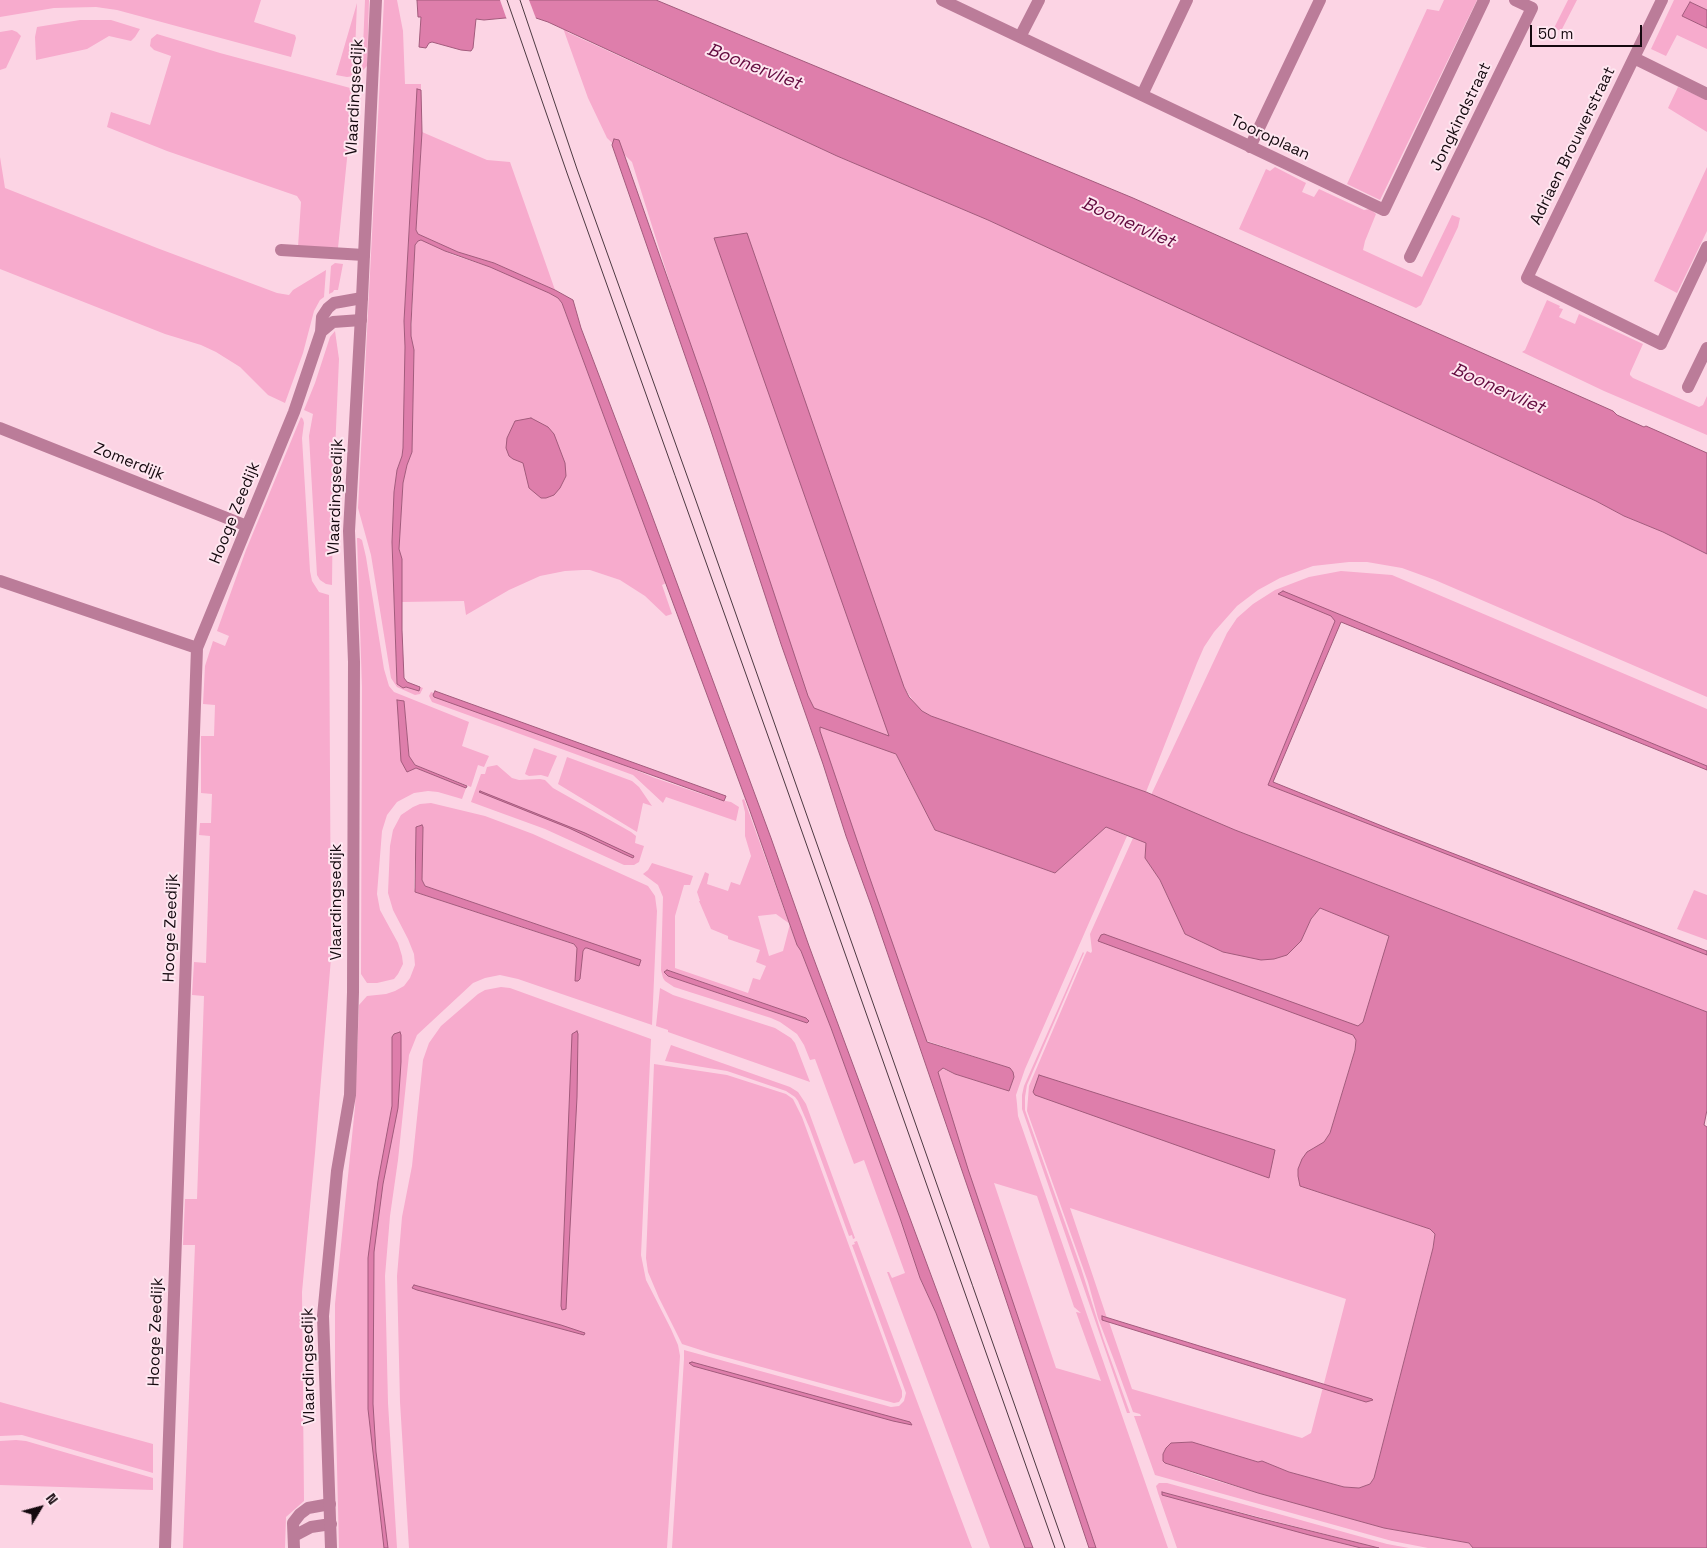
<!DOCTYPE html>
<html>
<head>
<meta charset="utf-8">
<style>
  body { margin:0 }
  #map { position:relative; width:1707px; height:1548px; overflow:hidden; background:#fcd4e4; font-family:"Space Grotesk",sans-serif }
  canvas { display:block }
  .north { position:absolute; left:15px; top:1483px; width:50px; height:50px; -webkit-text-stroke:4px #fee6f0; paint-order:stroke; rotate:53deg; font-size:14px; font-weight:700; line-height:20px; text-align:center; color:#15090f }
  .north::after { content:''; display:block; margin:auto; width:18px; height:22px; background:#15090f; clip-path:polygon(50% 0,100% 100%,50% 72%,0 100%) }
  .scale { position:absolute; left:1530px; top:25px; width:112px; height:22px; box-sizing:border-box; border:2px solid #15090f; border-top:0; padding-left:6px; font-size:15px; line-height:18px; white-space:nowrap; color:#15090f; -webkit-text-stroke:4px #fee6f0; paint-order:stroke }
</style>
</head>
<body>
<div id="map">
<canvas width="1707" height="1548"></canvas>
<div class="north">N</div>
<div class="scale">50 m</div>
</div>
<script>
const g = document.querySelector('canvas').getContext('2d');
g.lineJoin = 'round';
function fillPath(path, color) {
  g.fillStyle = color;
  g.fill(path, 'evenodd');
}
function shape(rows) {
  const path = new Path2D();
  for (const r of rows) {
    path.moveTo(r[0], r[1]);
    for (let i = 2; i < r.length; i += 2) path.lineTo(r[i], r[i + 1]);
  }
  return path;
}
function trace(path, color, width, dash) {
  g.strokeStyle = color;
  g.lineWidth = width;
  g.lineCap = dash ? 'butt' : 'round';
  g.setLineDash(dash || []);
  g.stroke(path);
}
function write(font, color, halo, rows, align = 'center') {
  g.font = font + ' "Space Grotesk",sans-serif';
  g.lineWidth = 4;
  g.setLineDash([]);
  g.textBaseline = 'middle';
  g.strokeStyle = halo;
  g.fillStyle = color;
  for (const [text, x, y, turn = 0] of rows) {
    g.save();
    g.translate(x, y);
    g.rotate((+turn || 0) * Math.PI / 180);
    g.textAlign = isNaN(turn) ? turn : align;
    if (halo) g.strokeText(text, 0, 0);
    g.fillText(text, 0, 0);
    g.restore();
  }
}
fillPath(shape([
  [0,0,261,0,254,22,295,35,296,38,291,57,117,10,96,7,54,8,0,17],
  [365,0,369,0,367,66,362,71],
  [384,0,397,0,403,31,405,84,421,84,421,90,418,89,414,139,404,321,405,347,403,448,402,456,397,470,394,492,392,542,397,684,403,688,406,687,419,691,420,687,423,688,420,694,415,695,397,687,391,678,371,555,358,508],
  [1444,0,1477,0,1380,200,1347,184,1427,9,1439,11],
  [1568,0,1577,0,1561,31,1554,28],
  [1674,0,1707,0,1707,10,1690,2,1682,16,1707,28,1707,49,1677,35,1666,56,1651,49],
  [357,3,354,76,347,77,336,75],
  [80,20,111,20,140,29,135,37,131,41,109,36,87,49,36,60,35,37,37,27],
  [563,28,569,33,837,156,988,220,1596,501,1624,516,1663,532,1707,554,1707,697,1435,580,1402,568,1367,562,1349,562,1313,566,1280,578,1258,590,1237,606,1214,632,1204,647,1197,663,1146,792,931,716,922,711,915,704,904,687,893,749,935,830,1055,873,1106,827,1127,836,1025,1069,1016,1095,1017,1104,1018,1116,1168,1548,1094,1548,929,1063,955,1074,1009,1091,1014,1077,1007,1067,921,1039,730,475,632,162,607,138,588,98],
  [994,1183,1037,1196,1074,1307,1081,1313,1076,1312,1101,1381,1056,1368],
  [12,30,17,32,21,36,6,68,0,70,0,32],
  [157,34,220,53,354,89,338,248,298,247,301,202,297,196,167,151,107,127,111,112,150,125,171,56,154,50,150,46,151,39],
  [1678,87,1707,100,1707,132,1668,108],
  [422,132,487,160,510,162,555,290,494,263,458,252,418,234,416,230],
  [0,157,5,188,157,248,277,293,289,295,293,290,326,270,324,297,320,300,314,311,303,353,285,403,268,395,240,367,216,352,201,345,165,334,0,269],
  [1275,167,1306,183,1302,192,1314,197,1319,189,1364,210,1370,209,1376,214,1365,241,1363,250,1422,277,1452,215,1460,218,1458,227,1421,305,1416,308,1239,229,1266,169,1270,171],
  [1707,167,1707,231,1677,293,1654,281],
  [422,240,453,255,490,267,549,293,558,298,562,303,666,583,662,585,672,614,666,616,645,596,620,580,590,570,583,570,565,571,540,576,509,590,466,615,464,601,402,602,402,559,399,549,403,483,407,465,412,452,414,350,411,336,415,245,418,241],
  [335,263,343,264,338,290,334,290,333,292,329,294,331,266],
  [1547,300,1560,306,1559,308,1563,309,1559,317,1575,324,1579,314,1643,344,1630,373,1630,375,1633,378,1699,407,1703,405,1707,396,1707,435,1604,391,1522,352,1525,350],
  [335,331,339,359,333,497,332,585,326,584,320,580,317,575,309,436,313,414,304,410,315,383,330,337],
  [301,417,303,419,304,423,302,438,310,571,312,581,319,592,329,595,331,958,315,1153,302,1292,304,1501,286,1517,285,1548,183,1548,195,1245,183,1245,185,1199,197,1199,204,996,192,995,194,962,206,963,210,836,199,835,200,823,211,823,212,794,201,793,201,736,214,736,215,705,203,704,205,666,213,641,225,646,229,636,217,631,246,550],
  [357,538,359,538,362,540,366,557,384,669,389,686,394,692,469,722,462,746,489,756,484,767,478,765,471,787,415,765,409,756,404,701,407,771,416,768,466,788,462,799,438,792,428,791,414,793,397,802,387,815,382,831,377,894,380,910,398,943,402,956,403,964,398,974,394,979,377,983,367,983,361,974,362,687],
  [1341,571,1392,575,1707,709,1707,766,1338,614,1268,785,1707,955,1707,1012,1235,830,1151,795,1227,633,1237,618,1253,604,1275,590,1309,577],
  [431,692,434,693,433,695,611,760,655,778,716,799,731,802,739,807,736,821,666,797,663,803,633,775,432,702,429,696],
  [534,748,557,756,548,777,541,775,529,776,525,774],
  [567,757,632,781,639,787,652,806,643,803,637,832,558,784],
  [497,765,512,778,519,780,540,779,545,780,553,788,631,832,636,836,635,843,644,846,639,862,634,865,624,865,545,829,471,802,481,774,485,774,487,767],
  [744,799,797,945,801,950,831,1028,900,1218,920,1278,936,1313,1025,1548,990,1548,887,1272,889,1272,892,1278,905,1273,864,1160,854,1164,815,1059,810,1060,804,1045,797,1034,780,1022,771,1018,674,987,665,981,663,978,661,970,663,897,658,885,643,874,648,870,652,863,693,876,690,885,684,885,675,916,675,968,748,993,753,978,760,980,766,966,756,962,760,950,728,939,728,936,711,929,699,901,700,901,697,892,705,872,709,874,707,884,728,891,731,882,740,885,751,856,745,836,745,812,742,800],
  [776,914,790,924,783,951,769,956,758,916],
  [667,970,806,1018,808,1019,807,1023,668,976],
  [431,803,485,816,533,834,648,886,655,896,657,911,652,1025,518,979,500,975,485,978,473,983,417,1035,409,1055,398,1160,390,1216,385,1276,388,1403,397,1548,339,1548,335,1385,335,1304,355,1107,359,1005,367,996,386,994,395,991,404,986,410,978,415,965,414,954,408,939,393,910,388,893,390,846,393,830,401,815,413,807,420,804],
  [421,825,423,827,422,880,425,886,579,939,576,945,415,892,414,888,416,827],
  [1133,838,1147,843,1145,858,1160,880,1185,934,1301,941,1311,919,1320,908,1390,936,1380,972,1363,1022,1356,1040,1355,1050,1330,1133,1322,1145,1313,1148,1301,1186,1430,1229,1435,1234,1433,1248,1374,1478,1370,1484,1359,1488,1344,1487,1289,1472,1262,1461,1258,1462,1191,1442,1171,1443,1166,1448,1163,1454,1163,1461,1165,1463,1207,1478,1258,1493,1384,1528,1469,1543,1473,1548,1428,1548,1392,1541,1155,1475,1134,1416,1141,1416,1140,1414,1133,1412,1114,1360,1098,1318,1088,1282,1027,1111,1029,1086,1085,955,1087,951,1091,953,1092,951,1090,934],
  [1070,1208,1346,1299,1311,1433,1302,1438,1132,1389,1109,1322,1102,1320,1102,1316,1107,1318],
  [1694,890,1707,895,1707,940,1677,929],
  [1083,952,1084,953,1027,1085,1025,1097,1025,1110,1081,1268,1103,1338,1130,1413,1127,1413,1022,1109,1022,1095,1024,1086],
  [501,987,510,988,651,1039,641,1255,646,1280,671,1329,678,1345,680,1356,667,1548,409,1548,400,1402,397,1276,402,1217,412,1166,423,1060,429,1043,441,1026,478,994,485,990],
  [660,988,673,995,775,1028,791,1038,795,1043,810,1082,668,1032,668,1030,656,1026],
  [671,1045,790,1087,798,1092,806,1104,855,1238,853,1239,852,1235,849,1236,810,1129,798,1101,795,1097,786,1091,727,1071,665,1061],
  [654,1064,727,1075,786,1094,793,1099,802,1117,902,1391,902,1397,899,1402,894,1403,710,1353,682,1344,659,1298,648,1272,646,1258],
  [857,1241,972,1548,672,1548,684,1359,684,1350,891,1407,899,1406,904,1401,906,1393,852,1245,855,1244,854,1242],
  [0,1402,153,1444,153,1473,22,1435,0,1436],
  [16,1440,26,1441,153,1478,153,1490,0,1485,0,1441],
  [1159,1483,1167,1483,1387,1544,1409,1548,1379,1548,1162,1492,1163,1495,1361,1548,1177,1548,1158,1493,1156,1486]
]), '#f7abcd');
const water = shape([
  [417,0,656,0,1133,198,1613,411,1617,415,1644,427,1646,426,1707,453,1707,554,1663,532,1624,516,1596,501,988,220,837,156,548,22,536,18,505,18,484,20,476,19,473,48,471,51,461,50,432,42,429,43,426,48,419,47,421,17,418,17,417,0],
  [1690,2,1707,10,1707,28,1682,16,1690,2],
  [417,89,421,90,422,132,416,230,418,234,458,252,494,263,555,290,573,300,581,328,647,502,771,838,809,946,984,1418,1033,1548,1025,1548,936,1313,920,1278,900,1218,831,1028,801,951,797,945,750,811,562,303,558,298,549,293,490,267,445,251,421,240,418,241,415,245,411,324,411,336,414,350,412,452,407,465,403,483,399,549,402,559,402,630,404,678,407,682,420,687,419,691,406,687,403,688,397,684,392,542,394,492,397,470,402,456,403,448,405,347,404,321,417,89],
  [614,139,619,140,624,154,706,388,808,696,814,708,889,736,714,238,747,233,904,687,909,697,922,711,931,716,1146,792,1235,830,1707,1012,1707,1110,1704,1125,1707,1127,1707,1548,1473,1548,1469,1543,1384,1528,1258,1493,1165,1463,1163,1461,1163,1454,1166,1448,1171,1443,1192,1442,1258,1462,1262,1461,1289,1472,1344,1487,1359,1488,1370,1484,1374,1478,1433,1248,1435,1234,1430,1229,1300,1186,1298,1176,1298,1169,1302,1159,1307,1152,1324,1142,1330,1133,1355,1050,1356,1040,1353,1035,1098,941,1101,935,1104,934,1358,1026,1363,1022,1389,936,1320,908,1311,919,1301,941,1287,955,1274,959,1261,960,1223,952,1185,934,1160,880,1145,858,1146,843,1106,827,1055,873,935,830,896,754,820,727,820,731,867,870,927,1042,1007,1067,1010,1068,1013,1072,1014,1077,1009,1091,955,1074,943,1068,938,1072,968,1169,1096,1548,1089,1548,995,1267,871,905,846,836,823,764,781,644,710,428,612,145,614,139],
  [531,418,548,427,554,434,565,463,566,476,560,488,554,495,546,498,541,498,529,488,523,463,513,459,509,456,506,448,507,438,515,421,531,418],
  [1283,591,1707,766,1707,770,1341,622,1273,782,1392,830,1707,951,1707,955,1268,785,1335,621,1331,616,1278,594,1283,591],
  [435,691,726,796,724,801,434,697,433,695,435,691],
  [397,700,404,701,409,756,415,765,467,786,466,788,416,768,407,772,401,761,397,700],
  [480,791,585,833,634,856,633,858,624,854,569,828,479,792,480,791],
  [422,825,423,827,422,880,425,886,641,960,639,966,587,948,585,948,583,951,580,979,578,981,575,981,577,948,574,944,415,892,416,827,422,825],
  [667,970,806,1018,809,1021,807,1023,668,976,664,972,667,970],
  [577,1031,578,1034,577,1097,570,1228,566,1309,562,1310,561,1306,572,1034,577,1031],
  [400,1032,401,1035,401,1062,398,1108,383,1184,374,1252,373,1404,376,1452,388,1548,384,1548,368,1409,368,1258,378,1181,392,1106,392,1037,394,1034,400,1032],
  [1039,1075,1275,1150,1269,1178,1035,1095,1033,1092,1039,1075],
  [414,1285,561,1325,585,1333,584,1335,417,1290,412,1288,414,1285],
  [1102,1316,1372,1399,1373,1400,1366,1402,1102,1320,1102,1316],
  [692,1362,910,1422,912,1425,893,1421,693,1366,689,1363,692,1362],
  [1162,1492,1259,1518,1379,1548,1361,1548,1309,1535,1162,1495,1162,1492]
]);
fillPath(water, '#de7eab');
trace(water, '#a25b7c', 1);
fillPath(shape([
  [500,0,529,0,537,21,507,20]
]), '#fcd4e4');
trace(shape([
  [942,0,1384,210,1484,0],
  [1662,0,1527,278,1661,344,1707,247],
  [1020,37,1039,0],
  [1634,58,1707,94],
  [1142,95,1187,0],
  [1250,147,1320,0],
  [281,250,364,255],
  [1410,257,1532,8,1515,0],
  [321,332,333,322,361,320],
  [1688,387,1707,348],
  [0,428,247,526],
  [0,581,197,648],
  [294,1536,311,1527,331,1524],
  [165,1548,197,648,294,412,321,332,322,317,328,308,334,303,362,298],
  [294,1548,293,1523,300,1514,308,1508,330,1504]
]), '#bb7c99', 12);
trace(shape([
  [331,1548,323,1316,337,1171,350,1095,353,992,354,662,349,531,362,298,376,0]
]), '#bb7c99', 12);
trace(shape([
  [507,0,567,173,783,778,1055,1548],
  [520,0,577,169,695,498,1065,1548]
]), '#4c3941', 1);
write('16px', '#15090f', '#fee6f0', [
  ["Vlaardingsedijk",355,97,-87],
  ["Jongkindstraat",1461,117,-64],
  ["Tooroplaan",1270,138,25],
  ["Adriaen Brouwerstraat",1573,146,-64],
  ["Zomerdijk",129,462,22],
  ["Vlaardingsedijk",336,497,-88],
  ["Hooge Zeedijk",235,513,-68],
  ["Vlaardingsedijk",337,902,-90],
  ["Hooge Zeedijk",171,928,-88],
  ["Hooge Zeedijk",156,1332,-88],
  ["Vlaardingsedijk",309,1366,-91]
]);
write('italic 18px', '#620a3e', '#fee6f0', [
  ["Boonervliet",754,67,21],
  ["Boonervliet",1128,223,24],
  ["Boonervliet",1498,389,24]
]);
</script>
</body>
</html>
